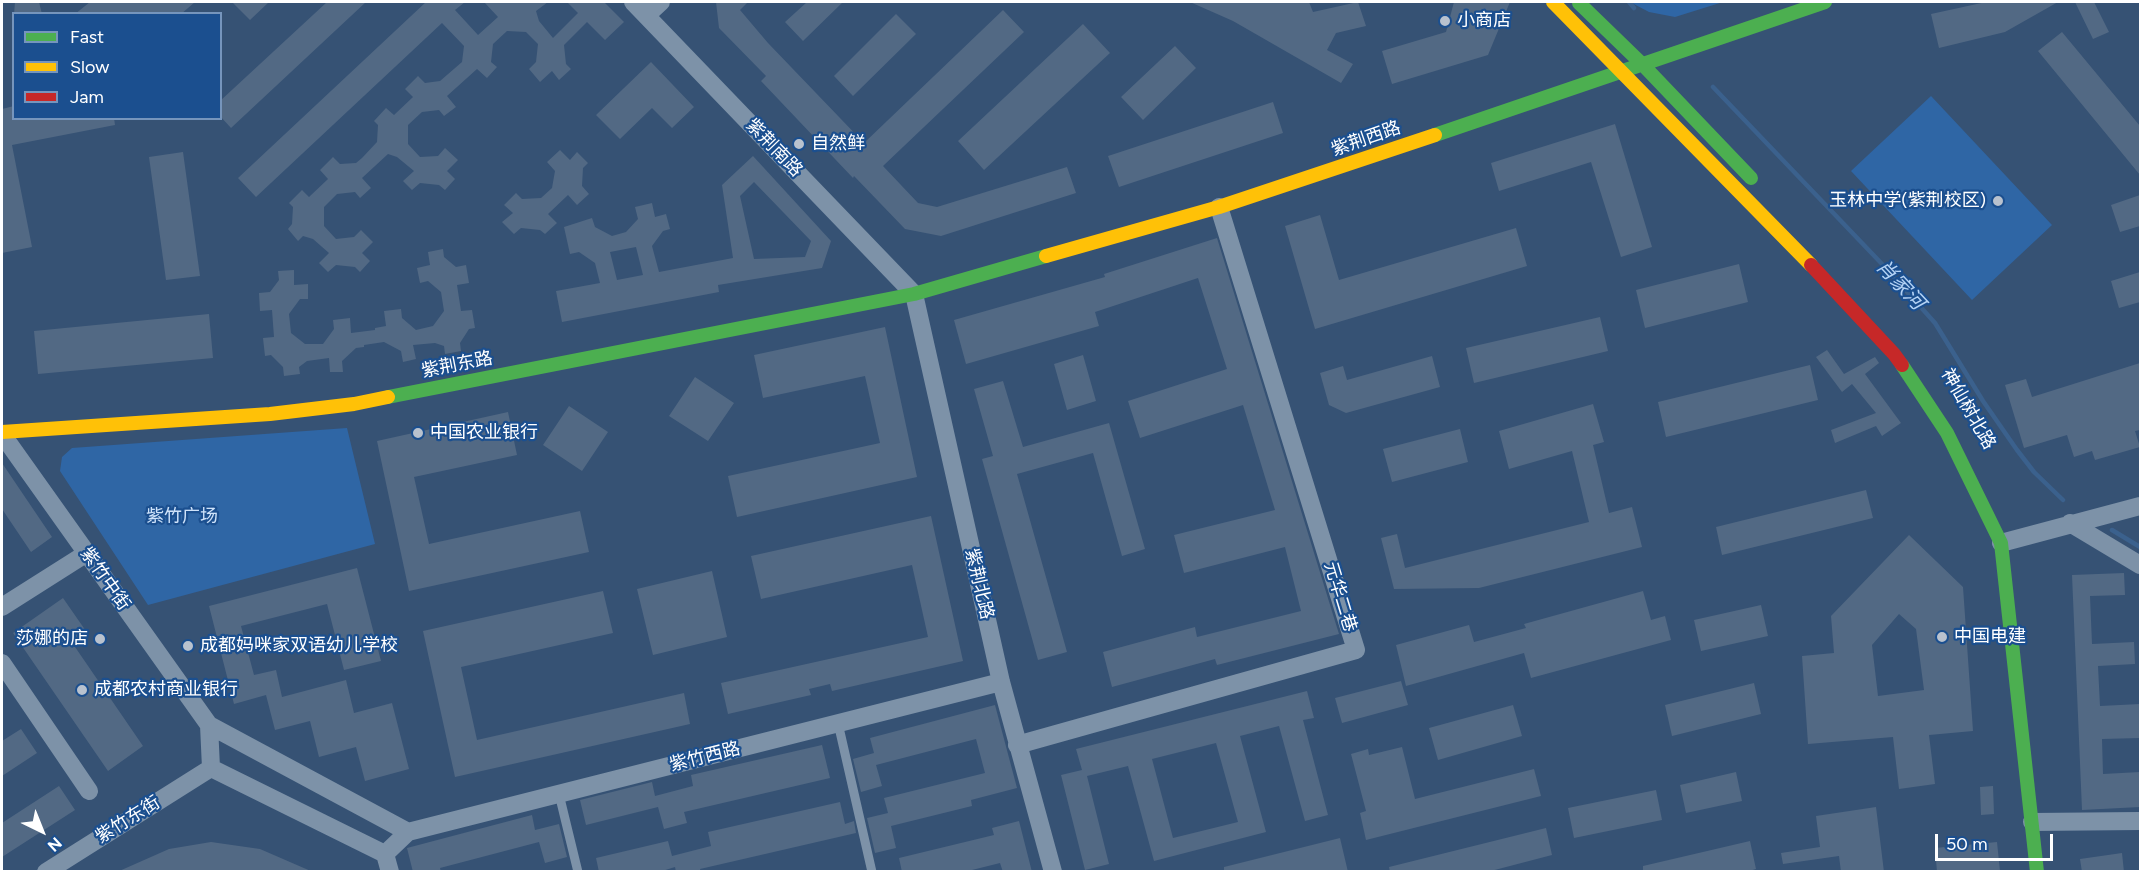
<!DOCTYPE html>
<html>
<head>
<meta charset="utf-8">
<style>
  body { margin:0 }
  #map { position:relative; width:2142px; height:873px; overflow:hidden; background:#365274; font-family:Figtree,sans-serif }
  canvas { display:block }
  .frame { position:absolute; inset:0; border:3px solid #fff; pointer-events:none }
  .legend { position:absolute; left:12px; top:12px; width:210px; height:108px; box-sizing:border-box; background:#1b4f8f; border:2px solid #7695bc; margin:0; padding:8px 10px; list-style:none; font-size:18px; color:#fff }
  .legend li { display:flex; align-items:center; gap:12px; height:30px }
  .legend b { width:30px; border:2px solid #7695bc }
  .north { position:absolute; left:12px; top:801px; width:60px; height:60px; -webkit-text-stroke:4px #1b4f8f; paint-order:stroke; rotate:137deg; font-size:16px; font-weight:700; line-height:24px; text-align:center; color:#fff }
  .north::after { content:''; display:block; margin:auto; width:21px; height:27px; background:#fff; clip-path:polygon(50% 0,100% 100%,50% 72%,0 100%) }
  .scale { position:absolute; left:1935px; top:834px; width:118px; height:27px; box-sizing:border-box; border:3px solid #fff; border-top:0; padding-left:8px; font-size:18px; line-height:21px; white-space:nowrap; color:#fff; -webkit-text-stroke:4px #1b4f8f; paint-order:stroke }
</style>
</head>
<body>
<div id="map">
<canvas width="2142" height="873"></canvas>
<div class="frame"></div>
<ul class="legend">
<li><b style="height:8px;background:#4caf50"></b>Fast</li>
<li><b style="height:8px;background:#ffc107"></b>Slow</li>
<li><b style="height:8px;background:#c62828"></b>Jam</li>
</ul>
<div class="north">N</div>
<div class="scale">50 m</div>
</div>
<script>
const g = document.querySelector('canvas').getContext('2d');
g.lineJoin = 'round';
function fillPath(path, color) {
  g.fillStyle = color;
  g.fill(path, 'evenodd');
}
function shape(rows) {
  const path = new Path2D();
  for (const r of rows) {
    path.moveTo(r[0], r[1]);
    for (let i = 2; i < r.length; i += 2) path.lineTo(r[i], r[i + 1]);
  }
  return path;
}
function trace(path, color, width, dash) {
  g.strokeStyle = color;
  g.lineWidth = width;
  g.lineCap = dash ? 'butt' : 'round';
  g.setLineDash(dash || []);
  g.stroke(path);
}
function write(font, color, halo, rows, align = 'center') {
  g.font = font + ' Figtree,"Noto Sans SC",sans-serif';
  g.lineWidth = 4.5;
  g.setLineDash([]);
  g.textBaseline = 'middle';
  g.strokeStyle = halo;
  g.fillStyle = color;
  for (const [text, x, y, turn = 0] of rows) {
    g.save();
    g.translate(x, y);
    g.rotate((+turn || 0) * Math.PI / 180);
    g.textAlign = isNaN(turn) ? turn : align;
    if (halo) g.strokeText(text, 0, 0);
    g.fillText(text, 0, 0);
    g.restore();
  }
}
fillPath(shape([
  [1630,2,1723,2,1675,17,1649,12],
  [1931,96,2052,225,1972,300,1851,171],
  [347,428,375,544,148,605,60,471,62,457,72,448]
]), '#2f66a5');
trace(shape([
  [1629,2,1634,8],
  [1713,87,1882,264,1935,323,1983,401,2017,450,2034,472,2063,500],
  [2112,530,2140,547]
]), '#3b618d', 4.5);
fillPath(shape([
  [15,2,39,2,42,14,14,14],
  [90,2,195,2,181,14,75,14],
  [232,2,269,2,250,20],
  [327,2,366,2,231,128,220,116,220,101],
  [426,2,465,2,455,10,478,35,498,17,484,2,548,2,536,11,539,21,553,38,578,13,567,2,604,2,624,22,605,40,587,22,564,45,566,64,571,69,559,80,552,71,540,82,529,69,536,62,538,44,526,32,507,31,493,44,491,62,497,67,487,78,477,69,447,96,456,107,444,116,439,110,422,112,408,125,408,144,420,157,438,156,445,148,458,160,447,171,455,179,445,190,439,185,420,183,412,190,403,181,414,171,397,157,388,154,362,178,371,188,360,198,355,192,337,194,324,207,324,226,336,239,354,237,361,230,373,242,362,253,370,261,360,272,355,267,336,265,328,272,319,263,329,253,313,239,303,236,298,241,288,229,292,224,293,207,289,203,302,190,309,197,328,179,320,170,333,157,340,164,356,163,362,158,377,142,378,125,374,121,386,108,394,115,413,97,405,89,418,76,425,83,440,81,462,62,464,46,442,23,256,197,238,178],
  [716,2,748,2,740,10,768,43,864,143,1003,10,1024,32,883,166,918,203,937,207,1067,167,1076,193,941,236,905,229,854,176,853,178,761,81,766,76,719,28],
  [807,2,843,2,803,41,785,22],
  [1190,2,1309,2,1313,12,1358,2,1366,26,1336,33,1327,50,1353,64,1341,83,1233,21],
  [1454,2,1510,2,1488,55,1392,84,1382,51,1446,32],
  [1986,2,2058,2,2005,32,1939,48,1931,14],
  [2075,2,2094,2,2109,32,2093,39],
  [896,14,916,34,853,96,834,76],
  [1083,24,1110,53,984,170,958,141],
  [2062,32,2140,126,2140,175,2038,51],
  [1175,46,1196,68,1143,120,1121,97],
  [651,62,694,107,672,128,652,108,620,139,596,115],
  [1273,102,1283,133,1119,187,1108,156],
  [14,106,14,118,114,118,115,125,12,145,32,247,2,253,2,109],
  [1615,124,1652,247,1621,257,1591,162,1499,191,1491,163],
  [560,150,570,160,577,152,588,163,583,168,582,186,589,194,577,205,568,195,548,214,557,223,545,234,540,230,521,228,514,234,502,222,513,213,504,205,516,193,522,199,541,198,552,188,555,171,547,162],
  [183,152,200,276,166,280,149,157],
  [753,156,831,241,822,268,718,285,719,292,562,322,556,291,600,283,595,263,579,252,570,254,564,227,592,218,595,227,612,236,626,232,638,219,635,207,652,203,655,217,666,214,670,229,663,231,652,246,659,272,733,258,722,185],
  [754,182,811,241,805,257,754,259,740,196],
  [636,247,643,275,617,280,610,252],
  [2140,195,2140,226,2120,232,2111,205],
  [1320,215,1339,280,1516,228,1527,266,1315,329,1285,226],
  [1217,238,1339,634,1217,665,1215,659,1112,687,1103,652,1195,627,1197,637,1301,611,1285,547,1184,573,1174,535,1275,510,1243,405,1140,438,1128,401,1227,369,1198,278,1095,312,1099,326,966,364,954,320,1105,277,1104,274],
  [443,249,444,257,456,267,466,265,469,283,457,285,461,311,472,310,475,328,469,329,460,343,461,351,445,354,444,346,435,343,413,345,416,359,403,362,401,351,384,342,364,345,364,347,356,348,342,361,343,372,330,372,329,358,307,361,299,367,300,374,284,376,283,367,271,355,265,356,263,338,274,337,272,310,260,311,259,293,270,292,279,280,278,271,294,270,294,285,308,284,308,299,300,299,289,314,291,333,305,344,323,344,334,329,333,320,350,318,351,333,375,330,375,328,386,326,384,311,401,309,402,318,416,330,433,326,444,311,441,292,428,281,420,283,417,268,430,265,428,252],
  [1739,264,1748,302,1645,328,1636,290],
  [2140,272,2140,302,2119,308,2111,281],
  [209,314,213,358,38,374,34,331],
  [1600,317,1608,351,1474,383,1466,348],
  [885,327,917,477,737,517,728,476,880,443,865,376,763,398,754,355],
  [1827,350,1844,374,1875,357,1879,363,1865,374,1901,423,1882,436,1876,426,1835,443,1831,430,1876,413,1852,384,1842,392,1816,357],
  [1083,355,1096,401,1067,410,1054,364],
  [1432,356,1440,387,1346,413,1329,405,1320,373,1343,366,1347,380],
  [2140,363,2140,430,2135,431,2140,447,2095,460,2092,451,2074,457,2067,435,2024,448,2005,385,2026,379,2032,397],
  [1810,365,1818,400,1666,437,1658,402],
  [695,377,734,403,708,441,669,416],
  [1003,381,1023,447,1109,423,1145,549,1122,556,1093,453,1017,474,1067,652,1038,660,982,459,993,456,974,389],
  [1593,404,1604,442,1593,445,1609,513,1632,507,1642,547,1479,588,1394,589,1381,538,1397,534,1405,568,1589,522,1572,451,1509,469,1499,431],
  [569,406,608,432,582,471,543,445],
  [508,412,517,455,414,477,429,544,580,511,589,552,409,591,377,441],
  [1460,429,1468,462,1392,482,1383,449],
  [2,463,52,537,31,552,2,509],
  [1866,490,1873,518,1722,555,1716,527],
  [931,516,963,661,832,691,830,684,809,689,811,695,728,714,721,683,928,637,912,565,761,599,751,556],
  [1909,535,1963,587,1973,731,1929,735,1935,784,1899,789,1893,737,1808,744,1802,656,1834,653,1831,616],
  [1899,614,1916,629,1924,690,1878,696,1872,645],
  [357,568,381,661,344,670,327,604,241,626,254,675,276,670,282,697,346,680,354,713,392,703,409,769,365,781,356,747,319,757,310,721,275,730,266,695,234,704,209,606],
  [712,571,727,637,653,655,637,589],
  [2124,573,2125,595,2090,596,2092,644,2134,642,2135,664,2098,666,2100,706,2140,704,2140,738,2102,739,2103,774,2140,772,2140,807,2082,810,2072,575],
  [603,591,613,633,461,667,477,740,684,693,690,724,455,777,423,631],
  [1643,591,1651,620,1665,616,1671,640,1531,678,1524,653,1406,686,1396,645,1469,625,1474,642,1526,628,1524,624],
  [63,598,88,634,73,644,143,746,108,771,13,633],
  [1761,605,1768,636,1701,651,1694,620],
  [1401,681,1408,705,1342,723,1335,698],
  [1754,683,1761,714,1672,736,1665,705],
  [1307,691,1314,718,1303,720,1328,815,1305,821,1279,726,1240,736,1266,832,1154,861,1128,766,1087,776,1109,864,1085,870,1061,775,1082,770,1076,749],
  [1216,743,1238,822,1173,838,1152,759],
  [995,705,1017,788,971,800,972,806,891,826,896,848,875,853,867,818,888,813,884,798,985,773,976,739,876,765,882,786,861,792,853,759,874,753,870,738],
  [1513,705,1522,736,1438,760,1429,728],
  [21,729,37,753,2,776,2,741],
  [822,745,830,778,684,812,687,823,664,829,658,807,586,825,580,800,652,782,655,796,693,786,691,775],
  [1402,747,1415,799,1534,769,1541,796,1366,840,1360,813,1366,811,1351,754,1368,749,1369,755],
  [1736,772,1742,801,1686,813,1680,785],
  [59,786,75,810,2,857,2,823],
  [1993,786,1994,814,1981,815,1980,787],
  [1656,790,1662,820,1574,838,1568,808],
  [840,802,845,824,854,821,856,833,700,869,701,872,676,872,675,867,659,872,599,872,596,858,668,841,672,856,711,846,708,832],
  [1876,807,1884,872,1841,872,1839,856,1783,864,1781,853,1820,847,1816,816],
  [532,815,535,830,559,824,567,857,545,863,539,842,440,868,441,872,413,872,407,848],
  [1019,821,1032,872,1003,872,1000,863,964,872,902,872,899,858,994,835,992,828],
  [1546,828,1552,855,1487,872,1390,872,1389,867],
  [1340,838,1348,872,1224,872,1224,867],
  [1750,841,1756,869,1746,872,1643,872,1643,866],
  [211,842,260,849,313,872,117,872,169,849],
  [1997,842,2000,871,1937,872,1935,848],
  [2122,853,2124,872,2082,872,2080,859]
]), '#526984');
trace(shape([
  [838,723,872,872],
  [559,794,578,872]
]), '#7d92a8', 9);
trace(shape([
  [633,2,914,294,1001,682,1053,872],
  [647,15,661,2],
  [2,434,209,725,408,832],
  [2070,523,2140,565],
  [2001,543,2140,506],
  [2,607,87,553],
  [2,663,89,791],
  [209,725,211,768],
  [1017,745,1356,650,1219,207],
  [211,768,385,854],
  [2032,822,2140,821],
  [46,872,211,768],
  [390,872,385,854,408,832,1001,682]
]), '#7d92a8', 18);
trace(shape([
  [1579,3,1643,65,1751,178],
  [1435,135,1825,2],
  [1902,365,1947,433,2001,543,2037,872],
  [388,397,914,294,1046,256]
]), '#4caf50', 14);
trace(shape([
  [1553,2,1811,265],
  [1046,256,1219,207,1435,135],
  [2,432,270,414,354,404,388,397]
]), '#ffc107', 14);
trace(shape([
  [1811,265,1894,354,1902,365]
]), '#c62828', 14);
for (const [x, y, r, color] of [
  [1445,21,6,"#b9c2ce"],
  [799,144,6,"#b9c2ce"],
  [1998,201,6,"#b9c2ce"],
  [418,433,6,"#b9c2ce"],
  [1942,637,6,"#b9c2ce"],
  [100,639,6,"#b9c2ce"],
  [188,646,6,"#b9c2ce"],
  [82,690,6,"#b9c2ce"]
]) {
  const dot = new Path2D();
  dot.arc(x, y, r, 0, 2 * Math.PI);
  g.fillStyle = color;
  g.fill(dot);
  trace(dot, '#1b4f8f', 2);
}
write('18px', '#fff', '#1b4f8f', [
  ["小商店",1457,21],
  ["自然鲜",811,144],
  ["玉林中学(紫荆校区)",1986,201,"right"],
  ["中国农业银行",430,433],
  ["中国电建",1954,637],
  ["莎娜的店",88,639,"right"],
  ["成都妈咪家双语幼儿学校",200,646],
  ["成都农村商业银行",94,690]
], 'left');
write('18px', '#fff', '#1b4f8f', [
  ["紫荆西路",1366,139,-19],
  ["紫荆南路",774,148,46],
  ["紫荆东路",457,365,-11],
  ["神仙树北路",1968,409,60],
  ["紫竹中街",105,579,55],
  ["紫荆北路",979,584,77],
  ["元华二巷",1340,597,73],
  ["紫竹西路",705,757,-14],
  ["紫竹东街",128,820,-32]
]);
write('18px', '#cfe3fa', '#1b4f8f', [
  ["紫竹广场",182,517]
]);
write('italic 20px', '#b5d3f5', '#1b4f8f', [
  ["肖家河",1900,285,47]
]);
</script>
</body>
</html>
